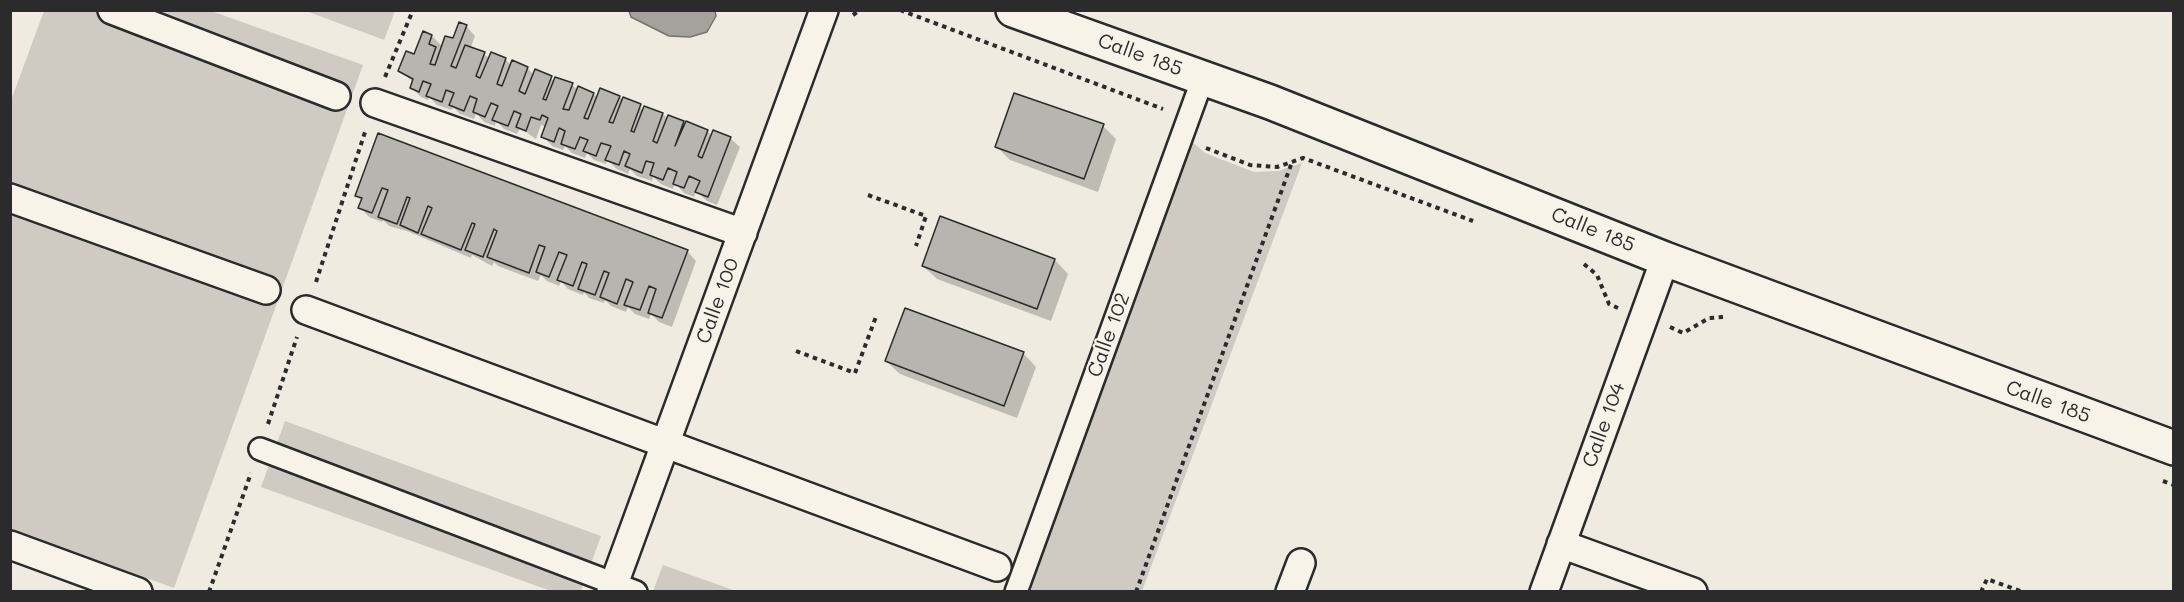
<!DOCTYPE html>
<html>
<head>
<meta charset="utf-8">
<style>
  body { margin:0 }
  #map { position:relative; width:2184px; height:602px; overflow:hidden; background:#efebe0; font-family:Mali,sans-serif }
  canvas { display:block }
  .frame { position:absolute; inset:0; border:12px solid #2b2b2b; pointer-events:none }
</style>
</head>
<body>
<div id="map">
<canvas width="2184" height="602"></canvas>
<div class="frame"></div>
</div>
<script>
const g = document.querySelector('canvas').getContext('2d');
g.lineJoin = 'round';
function fillPath(path, color) {
  g.fillStyle = color;
  g.fill(path, 'evenodd');
}
function shape(rows) {
  const path = new Path2D();
  for (const r of rows) {
    path.moveTo(r[0], r[1]);
    for (let i = 2; i < r.length; i += 2) path.lineTo(r[i], r[i + 1]);
  }
  return path;
}
function trace(path, color, width, dash) {
  g.strokeStyle = color;
  g.lineWidth = width;
  g.lineCap = dash ? 'butt' : 'round';
  g.setLineDash(dash || []);
  g.stroke(path);
}
function write(font, color, halo, rows, align = 'center') {
  g.font = font + ' Mali,sans-serif';
  g.lineWidth = 4.5;
  g.setLineDash([]);
  g.textBaseline = 'middle';
  g.strokeStyle = halo;
  g.fillStyle = color;
  for (const [text, x, y, turn = 0] of rows) {
    g.save();
    g.translate(x, y);
    g.rotate((+turn || 0) * Math.PI / 180);
    g.textAlign = isNaN(turn) ? turn : align;
    if (halo) g.strokeText(text, 0, 0);
    g.fillText(text, 0, 0);
    g.restore();
  }
}
fillPath(shape([
  [44,11,211,11,363,65,174,588,11,529,10,103],
  [306,11,395,11,384,40],
  [1190,140,1205,153,1254,172,1278,171,1302,163,1142,591,1027,592],
  [285,421,601,536,581,591,551,591,261,487],
  [663,565,736,591,653,591]
]), '#cfcbc2');
const water = shape([
  [629,11,715,11,716,16,707,32,690,37,669,36,631,17,629,11]
]);
fillPath(water, '#a4a29a');
trace(water, '#74726e', 1.5);
fillPath(shape([
  [466,26,475,36,470,49,484,54,490,59,505,59,511,65,527,68,534,75,572,85,578,90,593,94,598,98,619,97,644,110,645,108,663,114,668,120,708,132,712,136,730,138,740,147,717,205,707,201,696,191,694,197,684,193,675,183,673,189,661,184,653,177,652,181,637,176,630,169,628,174,617,169,607,160,606,164,594,160,587,153,585,158,572,153,565,146,563,150,552,146,543,136,546,127,541,125,536,139,520,128,517,134,504,129,496,121,495,126,484,122,476,113,474,119,460,114,453,107,452,110,437,105,429,97,428,100,421,97,412,88,413,82,400,70,432,36,443,47],
  [1103,126,1116,139,1098,192,1010,160,997,147],
  [379,135,687,251,696,261,672,327,659,322,651,314,649,319,635,314,628,307,626,312,611,306,605,300,604,303,589,298,584,292,583,295,568,289,561,281,559,286,547,281,541,275,538,281,498,266,494,262,492,266,472,255,471,258,407,231,389,226,383,220,382,222,369,217,360,207,362,201,356,195],
  [1055,260,1068,274,1051,321,937,279,923,266],
  [1023,353,1036,367,1017,418,900,374,886,361]
]), '#0003');
const building = shape([
  [459,22,467,25,451,66,456,68,465,45,485,52,476,76,480,78,491,52,506,58,497,84,502,86,512,60,528,67,519,91,525,94,535,69,552,76,543,99,546,100,555,77,573,83,563,109,569,110,578,86,594,93,584,118,588,119,600,88,620,96,609,122,613,123,623,97,641,104,631,131,634,132,644,106,663,113,653,141,657,143,668,115,684,121,675,146,686,121,708,130,698,156,702,158,713,130,731,137,708,197,695,192,700,181,689,176,684,188,673,184,677,172,668,168,663,180,650,175,654,163,646,161,642,173,625,166,630,154,624,151,619,165,605,160,611,146,601,143,596,156,583,151,588,140,580,137,575,149,561,144,565,131,559,128,554,142,541,137,548,118,542,115,540,120,531,117,526,131,516,127,521,114,514,111,508,126,492,120,498,106,491,103,485,117,473,112,477,99,470,96,464,111,449,105,454,93,446,90,442,102,426,96,431,84,423,81,419,92,410,88,413,79,398,71,406,51,414,54,423,31,432,35,429,44,436,47,430,64,435,65,445,36,453,38,459,22],
  [1014,93,1104,124,1084,179,995,147,1014,93],
  [378,133,688,250,662,318,648,313,656,289,649,286,640,310,624,305,633,282,626,279,617,304,600,297,609,273,604,271,595,295,578,289,587,264,582,262,573,286,557,280,567,255,559,252,549,277,536,272,545,247,539,245,529,273,487,257,497,231,494,229,483,257,465,250,475,224,472,223,461,250,421,234,432,208,428,206,418,233,400,225,410,198,407,197,397,224,378,217,388,190,382,188,372,213,358,208,362,198,355,196,378,133],
  [940,216,1055,259,1037,309,922,266,940,216],
  [905,308,1024,352,1004,406,885,361,905,308]
]);
fillPath(building, '#b8b5ae');
trace(building, '#2b2b2b', 1.5);
const pedestrian = shape([
  [260,449,636,592],
  [1016,592,1203,78]
]);
const minor = shape([
  [112,10,336,96],
  [375,103,743,233],
  [10,198,266,290],
  [306,310,997,567],
  [1561,544,1693,592],
  [10,545,138,592],
  [611,592,824,10],
  [1290,592,1301,563],
  [1544,592,1665,259]
]);
const tertiary = shape([
  [1013,10,1270,102,1665,259,2174,448]
]);
trace(pedestrian, '#2b2b2b', 26);
trace(minor, '#2b2b2b', 32);
trace(tertiary, '#2b2b2b', 38);
trace(shape([
  [900,10,1163,109],
  [853,15,860,10],
  [385,77,413,10],
  [1206,148,1250,165,1277,167,1303,158,1473,221],
  [868,195,926,216,916,246],
  [1584,264,1597,275,1609,304,1618,308],
  [316,282,366,129],
  [1670,327,1683,333,1709,318,1723,317],
  [796,351,855,373,877,314],
  [268,424,297,337],
  [2163,481,2174,485],
  [209,592,251,473],
  [1136,592,1292,162],
  [1981,592,1987,579,2023,592]
]), '#2b2b2b', 4, [4.5, 4.5]);
trace(pedestrian, '#f7f3e8', 21);
trace(minor, '#f7f3e8', 27);
trace(tertiary, '#f7f3e8', 33);
write('20px', '#2b2b2b', '#f7f3e8', [
  ["Calle 185",1140,55,20],
  ["Calle 185",1593,230,22],
  ["Calle 100",718,301,-70],
  ["Calle 102",1109,335,-70],
  ["Calle 185",2048,402,20],
  ["Calle 104",1604,425,-70]
]);
</script>
</body>
</html>
